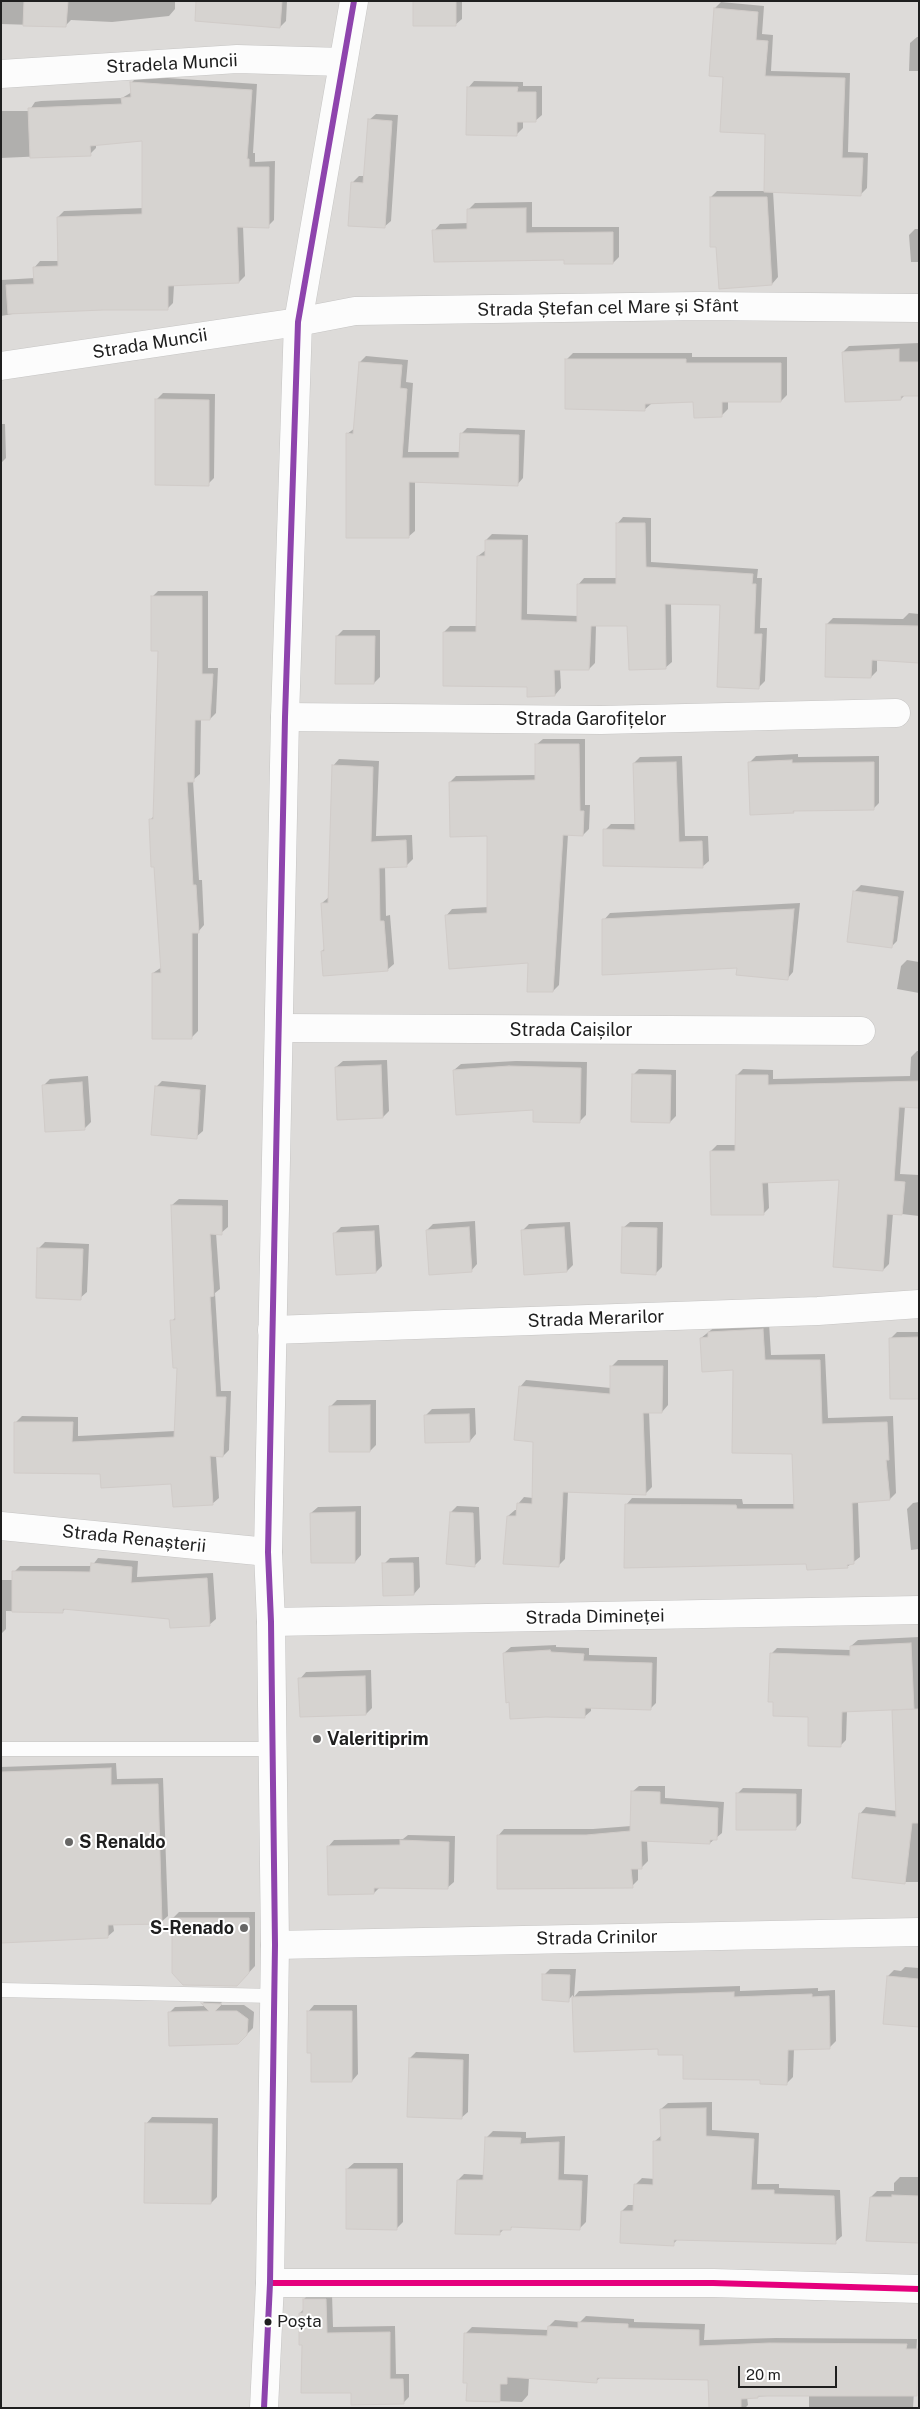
<!DOCTYPE html>
<html>
<head>
<meta charset="utf-8">
<style>
  body { margin:0 }
  #map { position:relative; width:920px; height:2409px; overflow:hidden; background:#eeebe8; font-family:"Public Sans",sans-serif }
  canvas { display:block }
  .frame { position:absolute; inset:0; border:2px solid #1f1f1f; pointer-events:none }
  .scale { position:absolute; left:738px; top:2366px; width:99px; height:22px; box-sizing:border-box; border:2px solid #1f1f1f; border-top:0; padding-left:6px; font-size:15px; line-height:18px; white-space:nowrap; color:#1f1f1f; -webkit-text-stroke:4px #fff; paint-order:stroke }
</style>
</head>
<body>
<div id="map">
<canvas width="920" height="2409"></canvas>
<div class="frame"></div>
<div class="scale">20 m</div>
</div>
<script>
const g = document.querySelector('canvas').getContext('2d');
g.lineJoin = 'round';
function fillPath(path, color) {
  g.fillStyle = color;
  g.fill(path, 'evenodd');
}
function shape(rows) {
  const path = new Path2D();
  for (const r of rows) {
    path.moveTo(r[0], r[1]);
    for (let i = 2; i < r.length; i += 2) path.lineTo(r[i], r[i + 1]);
  }
  return path;
}
function trace(path, color, width, dash) {
  g.strokeStyle = color;
  g.lineWidth = width;
  g.lineCap = dash ? 'butt' : 'round';
  g.setLineDash(dash || []);
  g.stroke(path);
}
function write(font, color, halo, rows, align = 'center') {
  g.font = font + ' "Public Sans",sans-serif';
  g.lineWidth = 4;
  g.setLineDash([]);
  g.textBaseline = 'middle';
  g.strokeStyle = halo;
  g.fillStyle = color;
  for (const [text, x, y, turn = 0] of rows) {
    g.save();
    g.translate(x, y);
    g.rotate((+turn || 0) * Math.PI / 180);
    g.textAlign = isNaN(turn) ? turn : align;
    if (halo) g.strokeText(text, 0, 0);
    g.fillText(text, 0, 0);
    g.restore();
  }
}
fillPath(shape([
  [1,1,919,1,919,2408,1,2408]
]), '#dddbd9');
fillPath(shape([
  [1,1,175,1,175,9,169,16,112,22,71,20,65,26,1,24],
  [241,1,287,1,286,21,280,27],
  [414,1,462,1,462,19,455,25],
  [721,2,764,6,762,34,773,35,771,71,850,73,848,152,868,153,867,188,861,194,773,191,778,277,772,284,711,197,717,191,765,191,766,133,724,76,715,8],
  [917,37,919,37,919,71,909,71,910,43],
  [138,76,257,84,253,153,255,153,255,162,275,161,274,220,268,226,243,226,245,276,239,282,174,285,173,303,167,309,103,308,24,312,1,316,1,280,35,278,34,268,40,261,59,261,58,217,64,211,144,208,143,140,96,144,96,148,90,154,1,158,1,111,29,111,35,102,41,101,122,98,132,92,132,82],
  [474,81,523,82,523,86,542,86,542,115,535,121,523,121,523,128,517,134,468,88],
  [376,114,398,115,391,221,384,227,353,182,359,176,365,176,369,120],
  [532,202,532,227,619,227,619,257,613,263,565,259,434,231,440,224,469,223,468,210,475,203],
  [915,229,919,229,919,262,911,262,909,235],
  [919,343,919,395,905,395,901,399,843,352,849,346],
  [573,353,692,353,692,357,787,357,787,395,781,401,728,401,728,409,722,415,695,401,651,404,644,410,567,359],
  [366,356,408,360,406,382,413,383,408,452,461,452,461,434,467,428,525,430,523,478,517,485,415,481,415,531,408,537,347,434,355,428,360,362],
  [163,393,215,394,214,478,208,484,156,400],
  [1,424,5,424,6,458,1,463],
  [623,517,651,518,651,562,758,569,757,578,762,578,760,628,767,628,765,681,759,687,722,604,671,603,672,662,665,668,629,625,596,625,595,663,589,669,560,669,561,688,555,695,528,685,444,632,450,626,477,626,478,556,486,550,486,540,492,534,528,535,527,614,578,616,578,585,584,578,617,578,617,524],
  [158,591,208,591,208,668,218,668,216,713,210,719,201,719,200,774,193,780,199,880,202,880,204,925,198,932,198,1031,192,1037,153,973,162,967,155,865,150,820,155,815,160,650,152,597],
  [909,613,919,614,919,662,877,659,877,671,871,677,827,624,833,618,903,619],
  [343,630,380,630,380,677,374,683,337,636],
  [543,739,585,739,585,805,590,805,589,829,583,835,568,834,559,985,553,991,529,962,446,916,452,909,489,907,488,835,450,782,456,776,536,775,536,745],
  [798,754,798,757,879,756,879,803,873,809,796,810,793,812,750,762,756,756],
  [682,756,685,836,708,836,709,861,702,867,605,830,611,824,636,824,634,763,640,757],
  [339,759,379,761,376,836,412,835,413,859,406,866,385,866,386,916,390,915,394,964,387,970,322,951,325,948,322,903,329,897,333,766],
  [861,885,904,891,897,941,891,947,855,891],
  [800,903,793,972,787,979,738,966,604,920,610,913],
  [907,960,919,962,919,993,897,989,901,966],
  [917,1051,919,1051,919,1107,905,1106,900,1174,919,1175,919,1216,893,1213,889,1264,883,1270,841,1179,768,1182,769,1208,763,1214,711,1151,717,1145,736,1145,737,1075,743,1069,773,1070,773,1079,910,1076,911,1057],
  [387,1060,389,1111,383,1117,336,1067,343,1061],
  [516,1061,587,1062,586,1115,580,1121,535,1109,454,1070,461,1064],
  [639,1069,676,1070,676,1116,670,1122,633,1075],
  [88,1076,91,1122,85,1128,44,1085,50,1079],
  [162,1081,206,1085,203,1131,196,1137,156,1087],
  [179,1199,228,1200,228,1227,221,1233,216,1233,220,1289,215,1293,221,1391,231,1391,229,1450,223,1456,216,1456,219,1498,212,1504,172,1483,102,1473,16,1422,22,1416,78,1417,78,1436,175,1431,178,1367,172,1321,176,1317,172,1205],
  [475,1221,477,1264,471,1271,427,1230,433,1224],
  [570,1222,573,1265,567,1271,522,1231,529,1224],
  [630,1222,663,1222,662,1267,656,1273,623,1228],
  [379,1225,382,1266,376,1272,334,1234,341,1227],
  [45,1242,89,1244,87,1292,80,1298,39,1248],
  [769,1323,771,1355,825,1354,828,1418,893,1416,896,1493,890,1499,858,1502,860,1557,847,1567,808,1562,626,1505,632,1498,742,1499,743,1504,795,1504,793,1452,734,1369,701,1338,716,1326],
  [897,1332,919,1332,919,1397,890,1339],
  [618,1360,668,1360,668,1405,662,1412,649,1411,652,1487,646,1493,568,1491,565,1559,559,1565,508,1516,515,1510,518,1510,518,1504,524,1497,533,1498,534,1440,520,1387,526,1380,611,1388,612,1366],
  [337,1400,376,1400,376,1445,370,1451,331,1406],
  [475,1408,476,1434,470,1441,426,1415,432,1409],
  [919,1502,919,1549,911,1550,907,1509,913,1503],
  [361,1506,361,1555,355,1562,311,1513,318,1507],
  [457,1506,479,1507,481,1559,475,1565,451,1512],
  [419,1557,420,1587,414,1594,384,1564,390,1558],
  [98,1558,138,1561,137,1577,213,1573,216,1619,209,1625,170,1618,66,1608,62,1612,6,1611,6,1629,1,1634,1,1580,14,1580,14,1572,20,1566,92,1566],
  [919,1637,919,1882,900,1882,860,1814,866,1807,897,1811,893,1708,847,1711,846,1740,840,1746,809,1716,771,1654,777,1648,851,1650,851,1646,858,1640],
  [556,1645,556,1647,589,1648,589,1655,657,1657,656,1703,650,1709,591,1707,591,1711,584,1717,504,1653,511,1647],
  [371,1670,372,1708,366,1714,300,1679,306,1672],
  [116,1763,117,1779,163,1778,168,1916,161,1922,113,1924,114,1931,107,1937,1,1942,1,1767],
  [639,1786,665,1786,665,1798,724,1802,722,1833,710,1843,647,1840,648,1861,641,1868,638,1868,638,1880,632,1886,498,1836,504,1829,593,1829,631,1826,632,1792],
  [743,1788,802,1789,801,1823,795,1829,737,1794],
  [408,1835,455,1836,454,1882,447,1888,380,1887,374,1893,328,1847,334,1840,403,1839],
  [179,1912,255,1912,255,1966,243,1979,173,1918],
  [905,1967,919,1968,919,2026,888,1976,894,1970,901,1971],
  [550,1969,576,1969,574,1997,579,1991,740,1986,740,1991,818,1988,818,1991,835,1990,836,2041,829,2048,794,2049,793,2077,787,2083,762,2078,659,2048,575,2051,573,1995,568,2000,544,1975],
  [208,1997,226,1998,219,2005,244,2005,254,2012,253,2028,238,2043,169,2013,175,2007,205,2006,203,2003],
  [314,2005,357,2005,358,2074,352,2081,312,2051,308,2012],
  [416,2052,469,2054,468,2112,461,2118,410,2058],
  [712,2102,712,2130,759,2133,757,2184,779,2184,779,2188,840,2190,842,2236,835,2242,679,2238,673,2244,622,2211,628,2205,635,2205,635,2185,642,2178,655,2179,655,2141,662,2135,661,2109,668,2103],
  [152,2117,218,2118,217,2197,211,2203,146,2124],
  [493,2131,526,2132,526,2138,565,2136,564,2174,588,2175,586,2222,580,2228,513,2226,510,2229,504,2229,499,2234,458,2180,464,2174,485,2175,487,2137],
  [354,2163,403,2163,403,2222,396,2229,347,2169],
  [900,2177,919,2177,919,2242,871,2197,877,2191,894,2191,894,2183],
  [310,2293,332,2293,333,2327,395,2326,396,2374,409,2374,409,2397,403,2403,352,2392,300,2313,304,2309,304,2299],
  [586,2316,634,2319,634,2322,705,2324,704,2340,776,2338,917,2339,913,2408,809,2408,809,2394,747,2397,748,2405,745,2408,710,2408,709,2379,601,2377,596,2381,529,2377,528,2395,522,2402,468,2400,466,2333,472,2327,549,2330,549,2326,555,2320,580,2322]
]), '#0003');
const building = shape([
  [24,1,68,1,66,27,23,26,24,1],
  [196,1,282,1,280,28,195,21,196,1],
  [413,1,456,1,456,26,413,26,413,1],
  [714,8,758,12,756,40,768,41,765,76,845,78,842,158,863,158,861,196,764,192,765,134,720,132,723,77,709,76,714,8],
  [130,82,252,90,247,159,249,159,249,167,269,167,269,228,237,227,239,283,168,286,168,310,103,310,8,314,6,285,34,284,33,267,58,266,57,217,142,214,142,141,90,146,91,156,30,158,28,108,122,104,121,98,131,97,130,82],
  [467,87,518,87,517,92,536,92,536,122,517,122,517,136,466,135,467,87],
  [368,119,392,121,385,228,348,226,351,182,363,183,368,119],
  [710,197,767,197,772,285,719,289,716,247,710,247,710,197],
  [526,208,526,233,613,232,613,264,564,264,564,260,434,262,432,230,467,229,467,209,526,208],
  [899,349,899,362,919,362,919,396,901,396,901,400,845,402,842,352,899,349],
  [565,359,686,359,686,363,781,363,781,402,722,402,722,417,694,418,693,402,645,404,645,411,565,409,565,359],
  [359,362,402,365,400,388,407,389,402,458,459,458,460,433,519,435,518,486,409,482,409,538,346,538,346,433,353,434,359,362],
  [155,399,209,400,209,486,155,485,155,399],
  [616,523,645,523,646,567,753,574,752,584,756,584,754,634,762,634,759,689,717,687,720,605,665,604,666,669,629,670,627,626,591,626,589,670,554,670,555,696,527,697,527,687,443,686,443,632,476,632,477,556,485,556,485,540,522,540,521,620,577,622,577,584,616,584,616,523],
  [151,596,202,596,202,674,213,674,210,720,195,720,194,782,187,782,193,885,196,885,199,933,192,933,192,1039,152,1039,152,973,161,973,154,867,151,867,149,819,153,819,158,651,151,651,151,596],
  [826,624,919,626,919,663,872,660,871,678,825,677,826,624],
  [336,636,375,636,374,684,335,684,336,636],
  [535,744,579,744,580,811,584,811,583,836,563,835,553,992,527,992,528,963,449,969,445,915,487,913,487,836,450,837,449,782,535,780,535,744],
  [792,760,792,763,874,762,874,810,793,811,794,813,750,815,748,762,792,760],
  [676,762,679,842,702,841,703,868,603,866,603,829,635,830,633,763,676,762],
  [332,765,373,767,371,842,406,840,407,867,379,868,380,921,384,921,388,971,323,976,321,951,324,951,321,903,328,903,332,765],
  [853,891,898,897,892,948,847,942,853,891],
  [794,909,788,980,736,975,737,968,602,975,602,919,794,909],
  [381,1065,383,1118,337,1120,335,1067,381,1065],
  [509,1066,581,1068,580,1123,533,1122,533,1110,456,1115,453,1070,509,1066],
  [632,1074,671,1075,670,1123,631,1122,632,1074],
  [736,1075,768,1075,768,1085,919,1081,919,1108,899,1107,894,1181,905,1182,902,1215,887,1214,883,1271,833,1267,839,1180,762,1183,764,1215,711,1215,710,1151,735,1151,736,1075],
  [82,1082,85,1130,45,1132,42,1085,82,1082],
  [155,1086,200,1090,197,1139,151,1135,155,1086],
  [171,1205,222,1206,222,1235,210,1234,214,1296,210,1297,216,1397,226,1397,223,1457,210,1456,213,1505,173,1507,171,1484,101,1488,100,1474,14,1473,14,1422,73,1422,72,1442,174,1437,177,1368,173,1368,170,1320,175,1320,171,1205],
  [469,1227,472,1272,429,1275,426,1230,469,1227],
  [564,1227,567,1272,524,1275,521,1230,564,1227],
  [622,1227,657,1228,656,1275,621,1273,622,1227],
  [374,1231,376,1273,336,1275,333,1233,374,1231],
  [37,1248,83,1249,81,1300,36,1298,37,1248],
  [763,1329,765,1360,820,1360,822,1424,887,1422,889,1460,886,1460,890,1500,852,1503,854,1564,847,1565,848,1568,807,1570,806,1564,624,1568,625,1504,736,1505,737,1509,794,1509,792,1454,732,1453,733,1370,702,1372,700,1338,708,1337,708,1332,763,1329],
  [919,1337,919,1399,890,1399,889,1338,919,1337],
  [610,1366,663,1366,662,1413,643,1413,646,1495,563,1492,559,1567,503,1564,507,1516,516,1516,517,1503,532,1504,533,1442,514,1440,519,1386,610,1394,610,1366],
  [370,1405,370,1452,329,1452,329,1406,370,1405],
  [469,1414,470,1442,425,1443,424,1415,469,1414],
  [355,1512,355,1563,311,1563,310,1513,355,1512],
  [450,1512,473,1513,475,1567,446,1564,450,1512],
  [91,1563,132,1567,131,1583,207,1578,210,1626,170,1628,169,1619,63,1609,63,1613,12,1612,12,1571,90,1572,91,1563],
  [382,1563,413,1563,414,1595,383,1596,382,1563],
  [911,1643,914,1709,842,1712,841,1747,808,1746,808,1717,773,1716,773,1702,768,1702,770,1653,850,1656,850,1646,911,1643],
  [550,1650,551,1652,584,1654,583,1661,652,1663,651,1710,585,1708,585,1718,546,1717,510,1719,509,1702,506,1703,503,1653,550,1650],
  [365,1676,366,1715,300,1717,298,1678,365,1676],
  [919,1709,919,1823,912,1823,905,1884,852,1878,859,1813,896,1817,892,1710,919,1709],
  [111,1768,111,1785,158,1784,162,1924,108,1925,108,1938,1,1943,1,1772,111,1768],
  [631,1791,660,1792,660,1804,718,1808,717,1840,710,1840,710,1844,641,1841,642,1869,631,1869,633,1888,497,1889,497,1835,586,1835,630,1831,631,1791],
  [736,1793,796,1794,796,1830,736,1830,736,1793],
  [400,1840,449,1842,448,1889,374,1888,374,1894,328,1895,327,1846,400,1845,400,1840],
  [172,1918,249,1918,249,1973,237,1986,183,1985,172,1973,172,1918],
  [542,1974,570,1975,569,2002,542,2000,542,1974],
  [887,1976,919,1979,919,2027,883,2024,887,1976],
  [734,1992,734,1997,812,1994,812,1997,829,1996,830,2049,788,2050,787,2085,760,2084,760,2080,683,2079,683,2055,658,2055,658,2049,574,2052,572,1997,734,1992],
  [201,2003,222,2004,215,2011,237,2011,248,2019,247,2035,238,2044,169,2046,168,2012,209,2011,201,2003],
  [307,2011,352,2011,352,2082,311,2082,311,2053,307,2053,307,2011],
  [409,2058,463,2060,462,2119,407,2117,409,2058],
  [706,2108,706,2136,754,2139,751,2190,774,2190,774,2194,834,2196,836,2244,674,2240,674,2246,620,2243,621,2211,633,2211,634,2184,653,2185,653,2141,661,2141,660,2109,706,2108],
  [145,2123,212,2124,211,2204,144,2203,145,2123],
  [485,2137,521,2138,520,2144,559,2142,558,2180,582,2181,580,2230,511,2227,511,2230,500,2230,500,2235,455,2234,457,2180,483,2180,485,2137],
  [346,2169,397,2169,397,2230,346,2229,346,2169],
  [892,2195,919,2196,919,2243,866,2241,870,2197,892,2197,892,2195],
  [303,2299,326,2299,327,2333,390,2332,390,2379,403,2379,404,2404,351,2405,351,2393,301,2393,302,2345,299,2345,299,2313,303,2313,303,2299],
  [578,2322,628,2324,628,2328,699,2330,699,2346,769,2343,907,2344,906,2349,918,2349,917,2396,758,2396,758,2398,741,2399,741,2408,709,2408,708,2380,597,2378,597,2383,507,2377,507,2384,500,2384,500,2402,466,2401,467,2383,463,2383,464,2333,547,2336,548,2326,578,2328,578,2322]
]);
fillPath(building, '#d6d3d0');
trace(building, '#d1ccc9', 1);
const service = shape([
  [1,1749,272,1749],
  [1,1990,274,1996]
]);
const minor = shape([
  [1,74,237,59,343,62],
  [1,366,298,322,355,311,700,306,919,308],
  [285,717,601,720,896,713],
  [280,1028,861,1031],
  [272,1330,818,1311,919,1304],
  [1,1526,268,1552],
  [271,1622,919,1610],
  [275,1945,919,1932],
  [270,2283,713,2283,919,2289]
]);
const tertiary = shape([
  [264,2408,270,2283,275,1945,271,1622,268,1552,285,717,298,322,354,1]
]);
trace(service, '#c6c5c4', 15);
trace(minor, '#c6c5c4', 29);
trace(tertiary, '#c6c5c4', 29);
trace(service, '#fcfcfc', 14);
trace(minor, '#fcfcfc', 28);
trace(tertiary, '#fcfcfc', 28);
trace(shape([
  [270,2283,713,2283,919,2289]
]), '#e5007d', 6);
trace(shape([
  [264,2408,270,2283,275,1945,271,1622,268,1552,285,717,298,322,354,1]
]), '#8e44ad', 6);
for (const [x, y, r, color] of [
  [317,1739,5,"#676665"],
  [69,1842,5,"#676665"],
  [244,1928,5,"#676665"],
  [268,2322,4.5,"#1f1f1f"]
]) {
  const dot = new Path2D();
  dot.arc(x, y, r, 0, 2 * Math.PI);
  g.fillStyle = color;
  g.fill(dot);
  trace(dot, '#fff', 2);
}
write('17px', '#1f1f1f', '#fff', [
  ["Poșta",277,2322]
], 'left');
write('18px', '#1f1f1f', '#fff', [
  ["Stradela Muncii",172,64,-3],
  ["Strada Ștefan cel Mare și Sfânt",608,308,-1],
  ["Strada Muncii",150,344,-9],
  ["Strada Garofițelor",591,719],
  ["Strada Caișilor",571,1030],
  ["Strada Merarilor",596,1319,-2],
  ["Strada Renașterii",134,1539,6],
  ["Strada Dimineței",595,1617,-1],
  ["Strada Crinilor",597,1938,-1]
]);
write('bold 18px', '#1f1f1f', '#fff', [
  ["Valeritiprim",327,1739],
  ["S Renaldo",79,1842],
  ["S-Renado",234,1928,"right"]
], 'left');
</script>
</body>
</html>
